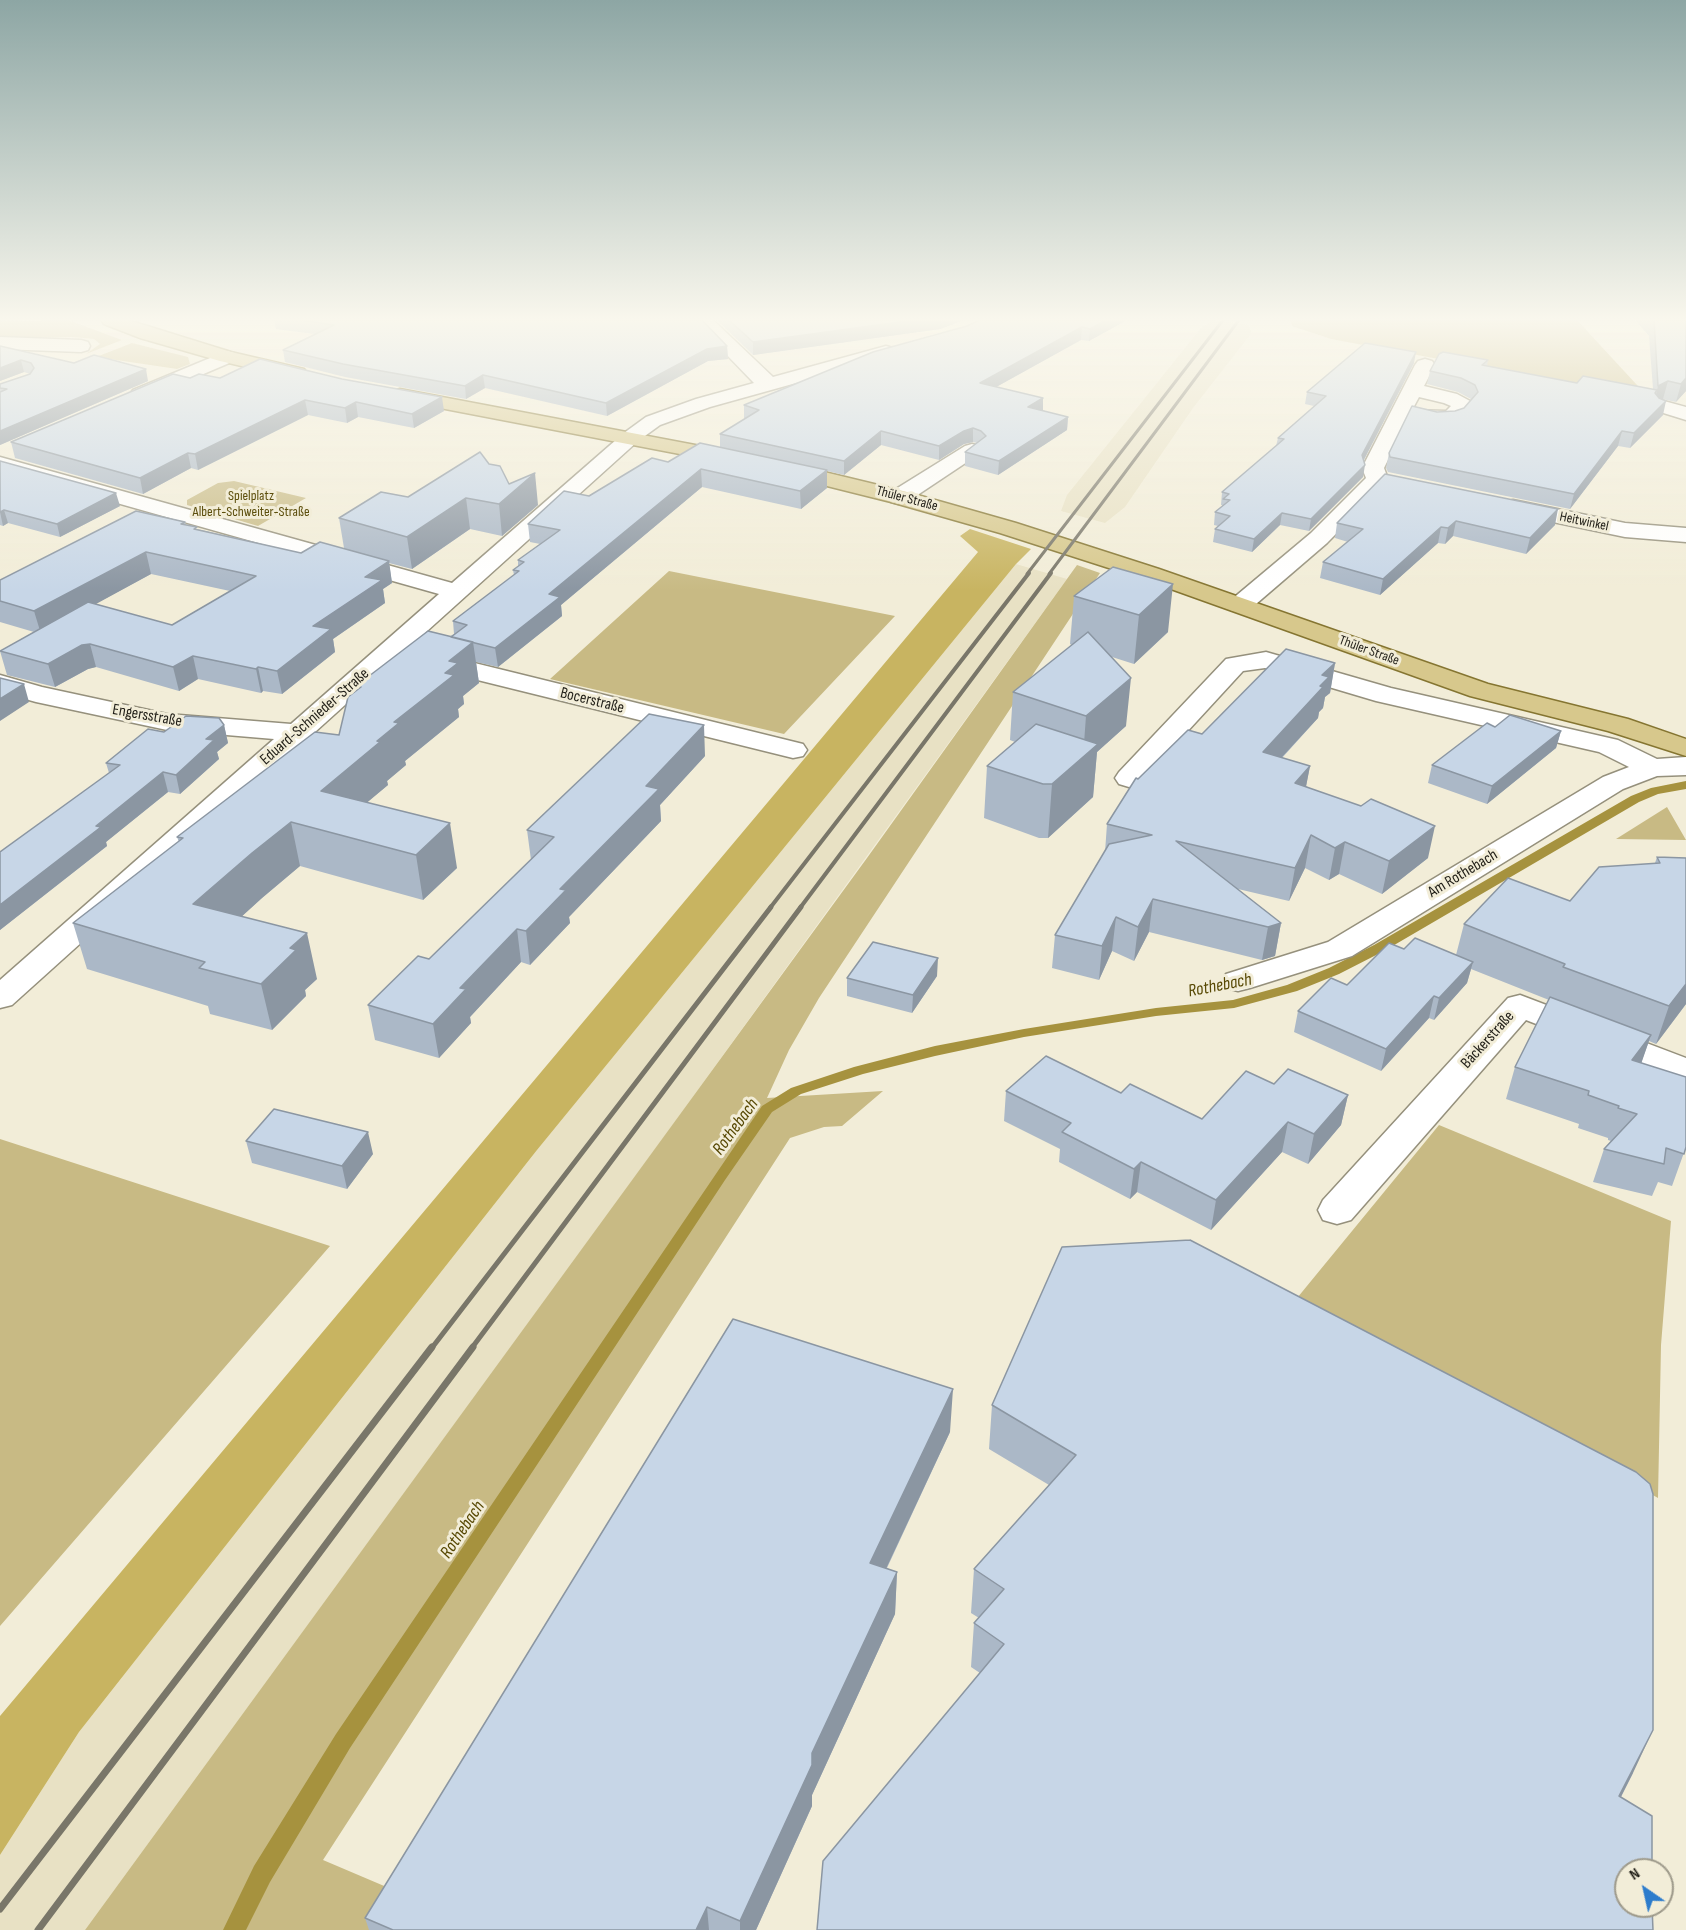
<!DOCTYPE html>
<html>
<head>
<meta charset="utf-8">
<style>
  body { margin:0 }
  #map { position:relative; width:1686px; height:1930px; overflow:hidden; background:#f2edd8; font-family:"Sofia Sans Condensed",sans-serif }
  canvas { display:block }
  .north { position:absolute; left:1614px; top:1858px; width:60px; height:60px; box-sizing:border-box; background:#f2edd8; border:2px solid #9e9a8b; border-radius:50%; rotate:326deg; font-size:16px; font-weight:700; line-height:24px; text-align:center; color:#201e17 }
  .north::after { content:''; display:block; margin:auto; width:21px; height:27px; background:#2d7ccc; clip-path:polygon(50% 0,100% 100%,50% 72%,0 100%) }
</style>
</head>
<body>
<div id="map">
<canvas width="1686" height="1930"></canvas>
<div class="north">N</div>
</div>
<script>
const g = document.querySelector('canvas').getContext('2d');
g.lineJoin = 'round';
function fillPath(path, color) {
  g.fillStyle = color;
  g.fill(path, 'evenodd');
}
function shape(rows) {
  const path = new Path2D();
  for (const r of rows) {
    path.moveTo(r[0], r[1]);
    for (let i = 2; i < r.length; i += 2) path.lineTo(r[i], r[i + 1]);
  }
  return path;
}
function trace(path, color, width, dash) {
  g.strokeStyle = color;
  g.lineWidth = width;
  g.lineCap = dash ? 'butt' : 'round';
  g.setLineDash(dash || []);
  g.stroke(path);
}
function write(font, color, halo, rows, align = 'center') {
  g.font = font + ' "Sofia Sans Condensed",sans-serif';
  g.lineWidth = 6;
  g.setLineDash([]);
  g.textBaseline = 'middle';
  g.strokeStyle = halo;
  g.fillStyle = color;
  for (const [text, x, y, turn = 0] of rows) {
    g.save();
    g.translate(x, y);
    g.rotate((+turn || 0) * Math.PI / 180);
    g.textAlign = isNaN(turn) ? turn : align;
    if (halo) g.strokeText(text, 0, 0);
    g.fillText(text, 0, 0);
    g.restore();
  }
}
fillPath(shape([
  [1213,320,1249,325,1251,334,1193,408,1125,507,1105,523,1061,511,1067,495,1201,328],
  [1016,564,1067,579,648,1159,85,1930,0,1930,0,1855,79,1732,537,1150]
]), '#e8e1c4');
fillPath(shape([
  [68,320,122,340,86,354,100,344,94,339,73,337,0,338,0,321],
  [1290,320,1577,320,1649,398,1331,339,1292,326],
  [132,343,188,357,190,364,177,369,96,357],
  [234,481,306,498,258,526,187,505,187,500,218,483],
  [1077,565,1100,573,819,998,789,1050,767,1098,883,1091,842,1126,824,1127,790,1138,323,1860,403,1894,383,1930,85,1930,867,858],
  [669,571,895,616,784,734,550,679],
  [1667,807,1686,840,1616,839],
  [1439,1125,1671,1221,1661,1345,1658,1498,1501,1409,1293,1303],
  [0,1139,330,1246,0,1626]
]), '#c8ba84');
fillPath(shape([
  [970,529,1031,549,1016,564,537,1150,79,1732,0,1855,0,1716,978,552,960,536]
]), '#c8b461');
fillPath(shape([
  [1686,781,1686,789,1658,794,1639,802,1384,951,1339,974,1297,991,1234,1008,1156,1016,1024,1037,935,1056,863,1074,801,1094,772,1112,725,1180,350,1748,270,1882,246,1930,223,1930,254,1866,336,1734,762,1106,791,1088,854,1067,935,1046,1024,1029,1156,1008,1233,1000,1287,985,1329,968,1374,945,1631,796,1651,788,1686,781]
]), '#a6923e');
const minor = shape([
  [693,320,713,320,773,377,886,346,893,348,895,352,893,356,710,407,660,425,638,441,12,1005,0,1008,0,980,274,739,167,730,36,702,0,692,0,675,42,687,167,714,291,724,439,594,0,470,0,457,452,583,624,433,646,417,696,399,754,383,693,320],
  [0,337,81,340,88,342,90,346,88,350,81,352,0,349,0,337],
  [227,351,234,353,237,357,234,361,147,398,133,398,130,394,133,390,227,351],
  [1425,359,1432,361,1435,365,1424,386,1457,394,1470,401,1473,405,1470,409,1459,421,1452,423,1435,424,1411,419,1409,417,1384,468,1388,479,1385,484,1327,543,1249,610,1240,612,1231,610,1228,605,1231,600,1311,533,1366,478,1362,468,1415,365,1418,361,1425,359],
  [1419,397,1444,403,1451,406,1446,411,1412,410,1419,397],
  [1664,401,1686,407,1686,420,1657,411,1654,407,1657,403,1664,401],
  [972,444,979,446,983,450,979,454,907,502,899,504,891,502,888,497,891,492,965,446,972,444],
  [1513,500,1625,523,1686,528,1686,542,1625,537,1505,512,1502,507,1505,502,1513,500],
  [1266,652,1391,688,1618,740,1657,759,1686,757,1686,775,1657,776,1623,789,1352,956,1250,988,1238,991,1226,988,1221,981,1226,974,1328,942,1603,777,1629,767,1599,752,1376,701,1265,668,1243,671,1139,784,1129,787,1119,784,1115,778,1119,772,1226,659,1266,652],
  [434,653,803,744,807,750,803,756,793,758,425,667,421,661,425,655,434,653],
  [1520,995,1686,1058,1686,1082,1526,1020,1351,1220,1337,1224,1323,1220,1318,1210,1323,1200,1508,998,1520,995]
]);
const major = shape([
  [101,320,128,320,231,352,304,369,307,373,304,377,297,379,220,361,140,338,104,324,101,320],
  [400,389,732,452,740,453,743,458,740,463,732,464,393,399,390,395,393,391,400,389],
  [783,462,907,492,1016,523,1159,569,1488,684,1628,719,1686,739,1686,756,1608,731,1470,696,1143,579,1000,533,891,502,775,473,772,468,775,463,783,462]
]);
trace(minor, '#95907c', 3);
trace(major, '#857531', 3);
fillPath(minor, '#fff');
fillPath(major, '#d7c88c');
trace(shape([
  [1027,574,1223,320],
  [1049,574,1239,320]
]), '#797669', 3);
trace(shape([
  [770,908,1029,573],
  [800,908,1051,573]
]), '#797669', 4);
trace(shape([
  [431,1349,771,907],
  [471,1349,801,907]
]), '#797669', 5);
trace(shape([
  [0,1909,432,1347],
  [38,1930,473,1347]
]), '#797669', 7);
fillPath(shape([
  [274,320,702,320,727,346,728,359,708,361,607,416,485,388,466,399,345,377,285,362,283,350,314,334,276,329],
  [717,320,964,320,940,329,753,355],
  [980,320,1127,320,1089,341,1081,340,996,387,1042,411,1068,417,1067,430,998,475,965,466,965,452,977,443,973,442,964,444,939,460,881,445,844,475,827,471,827,488,801,509,702,487,561,605,562,616,498,667,476,662,479,683,463,696,464,704,458,709,459,717,405,761,406,765,387,781,388,785,367,802,457,868,423,900,300,866,262,898,242,916,317,979,305,990,306,996,272,1030,210,1014,208,1006,87,969,73,923,179,842,177,837,339,735,357,690,356,686,454,634,453,621,514,575,513,570,518,566,518,560,540,544,530,542,528,524,589,496,668,462,720,447,720,434,745,419,744,418,744,405,967,326],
  [1635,320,1686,320,1686,391,1676,402,1662,399,1663,415,1630,448,1618,446,1570,509,1388,472,1386,468,1389,453,1437,412,1455,411,1464,408,1471,399,1458,392,1427,384,1430,371,1488,360,1487,366,1577,383,1653,389,1649,336],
  [0,346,148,381,0,445,0,384,30,374,24,372,0,381],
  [1414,363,1364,460,1363,477,1309,531,1280,525,1252,552,1213,542,1215,529,1218,526,1214,525,1215,512,1222,507,1222,505,1221,505,1222,492,1276,446,1278,438,1314,406,1305,404,1307,392],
  [190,378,220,378,444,411,414,428,358,417,347,423,308,415,198,470,191,468,143,494,15,458,11,442],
  [0,461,120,506,60,537,8,523,3,526,0,525],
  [489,464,509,484,538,505,502,536,470,529,412,569,389,563,392,583,383,589,385,603,333,639,335,652,282,694,263,691,261,693,198,679,179,691,96,667,88,669,55,687,7,675,0,651,34,632,0,622,0,580,185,522,186,525,197,529,301,553,344,548,339,518,408,497],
  [151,574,230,591,172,625,95,604],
  [1385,474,1555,525,1526,554,1453,536,1445,544,1438,543,1380,595,1320,578,1323,562,1348,542,1335,538,1337,523],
  [1113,567,1168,632,1134,664,1112,657,1126,726,1097,752,1093,797,1048,838,1039,838,984,818,987,766,1015,742,1010,740,1013,692,1072,645,1070,644,1074,596],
  [1335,663,1330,693,1325,697,1323,708,1319,712,1318,718,1282,758,1310,766,1306,786,1428,858,1382,894,1339,874,1329,880,1305,868,1289,901,1238,889,1281,923,1275,956,1262,960,1149,932,1134,961,1112,951,1099,980,1052,968,1055,935,1105,852,1107,824,1138,779,1202,734],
  [224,725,228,743,217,752,219,759,180,794,168,792,106,842,107,846,0,930,0,852,109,773,106,763,164,732],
  [1495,727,1561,731,1556,748,1487,804,1428,783,1432,765],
  [705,756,660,805,661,821,569,917,570,923,530,965,521,962,470,1017,471,1023,439,1058,375,1040,368,1005,429,959,531,860,527,830],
  [1657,857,1686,858,1686,1004,1656,1044,1649,1041,1641,1063,1686,1147,1672,1186,1658,1182,1652,1196,1593,1182,1604,1149,1611,1141,1608,1140,1608,1138,1578,1128,1579,1124,1506,1099,1515,1067,1549,1000,1471,969,1467,983,1434,1020,1429,1018,1381,1071,1294,1032,1298,1011,1347,985,1404,949,1456,955,1464,924,1570,901,1655,863],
  [937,976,912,1013,847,996,847,978],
  [1006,1091,1121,1093,1202,1119,1348,1095,1341,1125,1308,1164,1282,1152,1211,1230,1137,1192,1130,1199,1059,1162,1060,1149,1004,1121],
  [246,1141,373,1154,347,1189,252,1163],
  [992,1405,1633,1773,1621,1797,980,1673,971,1667,974,1623,979,1618,971,1613,974,1569,1049,1485,989,1449],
  [950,1432,887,1568,897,1572,895,1614,812,1795,812,1806,756,1930,369,1930,365,1918]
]), '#abb8c7');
fillPath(shape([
  [914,320,964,320,940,329,753,355,753,342],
  [1106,320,1127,320,1089,341,1090,329],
  [1082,327,1081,340,980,396,980,383],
  [727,346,728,359,708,361,607,416,606,403,707,349],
  [1416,352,1414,363,1360,467,1362,455],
  [21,360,24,372,0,381,0,368],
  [146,369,148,381,0,445,0,431],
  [483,375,485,388,466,399,465,386],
  [1686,378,1686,391,1676,402,1681,384],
  [1668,381,1663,399,1654,404,1658,386],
  [442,397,444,411,414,428,412,414],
  [1043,398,1043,411,1028,407],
  [305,400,308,415,198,470,195,454],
  [1666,401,1663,415,1630,448,1634,433],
  [356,402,358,417,347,423,345,408],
  [1068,417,1067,430,998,475,999,461],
  [973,428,973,442,964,444,939,460,939,446,964,431],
  [881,431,881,445,844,475,844,461],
  [1622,431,1618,446,1570,509,1574,494],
  [188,453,191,468,143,494,140,478],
  [1365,465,1363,477,1309,531,1311,519],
  [701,469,702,487,561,605,562,616,498,667,495,648,549,594],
  [827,470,827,488,801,509,800,491],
  [535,473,538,505,502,536,499,504],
  [116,493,120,506,60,537,57,524],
  [466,498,470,529,412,569,407,537],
  [1558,509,1555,525,1526,554,1530,538],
  [4,510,8,523,3,526,0,512],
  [1282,513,1280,525,1252,552,1254,539],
  [1456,521,1453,536,1445,544,1448,528],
  [1441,527,1438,543,1380,595,1383,579],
  [146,552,151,574,41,634,34,611],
  [389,561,392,583,383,589,385,603,333,639,335,652,282,694,277,671,313,626,365,577],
  [1173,584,1168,632,1134,664,1139,615],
  [473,642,479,683,463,696,464,704,458,709,459,717,405,761,406,765,387,781,388,785,332,832,321,791,377,741,449,661],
  [90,644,96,667,88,669,55,687,48,664,82,645],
  [193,656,198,679,179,691,173,667],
  [1335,663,1330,693,1325,697,1323,708,1319,712,1318,718,1258,783,1263,752,1322,675],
  [258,667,263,691,261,693,256,669],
  [1131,678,1126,726,1097,752,1093,797,1048,838,1052,784,1083,757,1086,716],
  [24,684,29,702,0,721,0,699],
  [224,725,228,743,217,752,219,759,180,794,176,775,206,739],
  [704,725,705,756,660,805,661,821,569,917,570,923,530,965,526,931,646,786],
  [1561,731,1556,748,1487,804,1492,786],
  [1310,766,1304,797,1295,783],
  [163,772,168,792,106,842,107,846,0,930,0,905,96,826],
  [291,822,300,866,262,898,205,950,193,904,252,853],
  [450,823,457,868,423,900,416,855],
  [1435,826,1428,858,1382,894,1389,861],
  [1311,835,1305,868,1289,901,1295,868],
  [1345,842,1339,874,1329,880,1335,848],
  [1153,899,1149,932,1134,961,1138,927],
  [1116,917,1112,951,1099,980,1102,946],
  [1281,923,1275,956,1262,960,1268,927],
  [517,929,521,962,470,1017,471,1023,439,1058,433,1024,460,988],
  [307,933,317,979,305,990,306,996,272,1030,261,984,290,948],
  [938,958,937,976,912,1013,913,995],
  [1473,962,1467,983,1434,1020,1439,998],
  [1686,984,1686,1004,1656,1044,1669,1006],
  [1434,996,1429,1018,1381,1071,1386,1049],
  [1651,1035,1640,1067,1632,1060],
  [1348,1095,1341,1125,1308,1164,1314,1134],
  [1288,1122,1282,1152,1211,1230,1216,1200],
  [368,1132,373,1154,347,1189,342,1166],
  [1141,1162,1137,1192,1130,1199,1134,1169],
  [953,1389,950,1432,869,1605,870,1563],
  [897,1572,895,1614,812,1795,812,1806,756,1930,740,1930,740,1921,812,1753],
  [1653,1730,1633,1773,1600,1838,1619,1796],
  [707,1907,709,1930,696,1930]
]), '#8b96a2');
const building = shape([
  [300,320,702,320,727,346,707,349,606,403,483,375,465,386,343,364,283,350,334,325,300,320],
  [729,320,914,320,753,342,729,320],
  [980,320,1106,320,1090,329,1082,327,980,383,1043,398,1028,407,1068,417,999,461,965,452,986,436,981,431,973,428,964,431,939,446,881,431,844,461,720,434,759,410,744,405,873,352,967,326,980,320],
  [1654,320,1686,320,1686,378,1681,384,1668,381,1658,386,1654,320],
  [1365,343,1416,352,1362,455,1365,465,1311,519,1282,513,1254,539,1215,529,1230,516,1215,512,1230,500,1223,499,1229,494,1222,492,1284,439,1278,438,1326,396,1307,392,1365,343],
  [0,346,74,363,94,355,146,369,0,431,0,392,7,389,0,388,0,384,30,374,34,368,31,363,21,360,0,368,0,346],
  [1443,352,1488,360,1482,365,1577,383,1583,376,1657,390,1655,393,1659,398,1666,401,1634,433,1622,431,1574,494,1390,457,1389,453,1412,406,1437,412,1455,411,1464,408,1478,392,1475,385,1461,378,1430,371,1439,354,1443,352],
  [260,359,342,379,442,397,412,414,356,402,345,408,305,400,195,454,188,453,140,478,11,442,173,374,190,378,199,374,220,378,260,359],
  [700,443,827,470,800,491,701,469,549,594,560,597,495,648,451,637,467,625,453,621,519,571,513,570,524,562,518,560,560,530,528,524,564,491,589,496,652,458,668,462,700,443],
  [480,452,489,464,500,466,509,484,535,473,499,504,466,498,407,537,339,518,381,492,408,497,480,452],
  [0,461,116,493,57,524,4,510,0,512,0,461],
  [1385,474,1558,509,1530,538,1456,521,1448,528,1441,527,1383,579,1323,562,1363,529,1337,523,1385,474],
  [136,511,185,522,181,524,197,527,194,529,301,553,320,542,389,561,365,577,382,580,313,626,331,629,277,671,258,667,256,669,193,656,173,667,90,644,82,645,48,664,0,651,88,602,172,625,256,576,146,552,34,611,0,601,0,580,136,511],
  [1113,567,1173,584,1139,615,1074,596,1113,567],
  [428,631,473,642,449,661,458,663,445,673,454,675,394,722,399,723,377,741,380,742,321,791,450,823,416,855,291,822,252,853,193,904,307,933,290,948,296,950,261,984,199,968,205,962,73,923,183,838,177,837,315,732,339,735,348,697,361,687,356,686,428,631],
  [1088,632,1131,678,1086,716,1013,692,1088,632],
  [1286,649,1335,663,1322,675,1329,677,1320,686,1323,687,1263,752,1310,766,1295,783,1361,806,1371,799,1435,826,1389,861,1345,842,1335,848,1311,835,1295,868,1176,841,1281,923,1268,927,1153,899,1138,927,1116,917,1102,946,1055,935,1109,844,1152,835,1107,824,1136,778,1138,779,1188,730,1202,734,1286,649],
  [0,678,24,684,0,699,0,678],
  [649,714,704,725,646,786,659,789,560,889,566,890,526,931,517,929,460,988,466,989,433,1024,368,1005,418,956,429,959,554,837,527,830,649,714],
  [1510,715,1561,731,1492,786,1432,765,1487,723,1495,727,1510,715],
  [186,716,219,718,224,725,206,739,214,740,176,775,163,772,96,826,101,827,0,905,0,852,120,765,106,763,148,729,164,732,186,716],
  [1036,724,1098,744,1052,784,1043,784,987,766,1036,724],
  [1657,857,1686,858,1686,984,1669,1006,1563,967,1565,964,1464,924,1508,878,1570,901,1599,867,1660,863,1657,857],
  [1415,938,1473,962,1439,998,1434,996,1386,1049,1298,1011,1331,978,1347,985,1389,943,1404,949,1415,938],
  [873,942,938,958,913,995,847,978,873,942],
  [1550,997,1651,1035,1632,1060,1686,1077,1686,1147,1684,1154,1666,1148,1664,1164,1604,1149,1637,1114,1618,1108,1619,1106,1588,1095,1589,1091,1515,1067,1550,997],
  [1046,1056,1121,1093,1130,1084,1202,1119,1246,1071,1274,1084,1288,1069,1348,1095,1314,1134,1288,1122,1216,1200,1141,1162,1134,1169,1062,1132,1071,1123,1006,1091,1046,1056],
  [274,1109,368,1132,342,1166,246,1141,274,1109],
  [1190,1240,1636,1472,1650,1484,1653,1494,1653,1730,1619,1796,1652,1816,1652,1870,1626,1870,1626,1906,1652,1906,1653,1930,817,1930,823,1861,1004,1644,974,1623,1004,1589,974,1569,1076,1455,992,1405,1062,1247,1190,1240],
  [733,1319,953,1389,870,1563,897,1572,812,1753,812,1765,740,1921,707,1907,696,1930,393,1930,365,1918,733,1319]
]);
fillPath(building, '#c7d6e7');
trace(building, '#8b96a2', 1.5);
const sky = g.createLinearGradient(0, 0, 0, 591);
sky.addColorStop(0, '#8da6a4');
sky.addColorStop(0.54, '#f9f7ed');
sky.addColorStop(1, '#f9f7ed00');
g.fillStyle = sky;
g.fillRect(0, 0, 1686, 591);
write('14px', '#5c4e0c', '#f2edd8', [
  ["Spielplatz",251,496],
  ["Albert-Schweiter-Straße",251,512]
]);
write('14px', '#201e17', '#f2edd8', [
  ["Thüler Straße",907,499,15],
  ["Heitwinkel",1584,522,12],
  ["Thüler Straße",1369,651,20]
]);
write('16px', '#201e17', '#f2edd8', [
  ["Bocerstraße",592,701,14],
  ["Engersstraße",147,716,10],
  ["Eduard-Schnieder-Straße",315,717,-41],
  ["Am Rothebach",1463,874,-31],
  ["Bäckerstraße",1488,1040,-48]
]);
write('italic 18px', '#564702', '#f2edd8', [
  ["Rothebach",1220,986,-11],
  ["Rothebach",736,1127,-54],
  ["Rothebach",463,1530,-56]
]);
</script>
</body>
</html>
